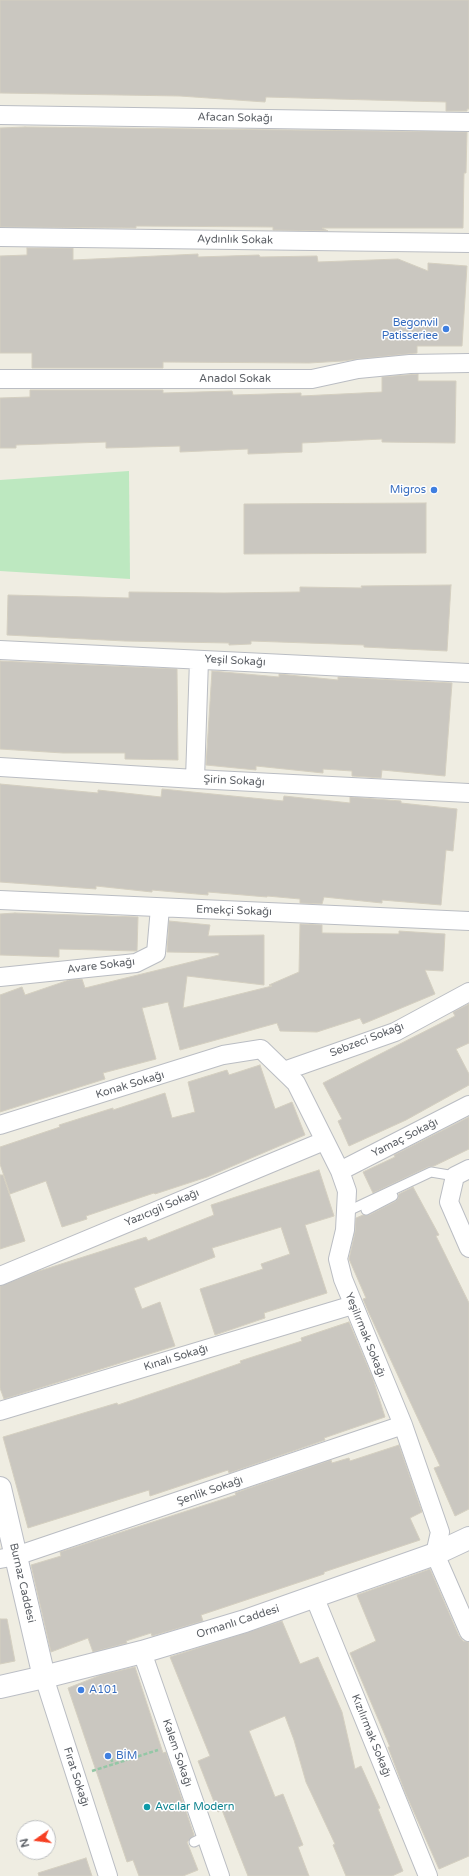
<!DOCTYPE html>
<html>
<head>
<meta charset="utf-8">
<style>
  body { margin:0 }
  #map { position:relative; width:469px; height:1876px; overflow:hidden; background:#efede2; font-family:"Varela Round",sans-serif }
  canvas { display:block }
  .north { position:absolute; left:16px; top:1820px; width:40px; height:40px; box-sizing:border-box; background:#fff; border:1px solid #bdbfc1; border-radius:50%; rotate:256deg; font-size:11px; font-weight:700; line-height:16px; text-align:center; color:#5b5f65 }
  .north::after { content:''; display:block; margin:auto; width:14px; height:18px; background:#f63f22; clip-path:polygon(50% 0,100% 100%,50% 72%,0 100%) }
</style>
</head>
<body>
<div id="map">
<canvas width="469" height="1876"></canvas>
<div class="north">N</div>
</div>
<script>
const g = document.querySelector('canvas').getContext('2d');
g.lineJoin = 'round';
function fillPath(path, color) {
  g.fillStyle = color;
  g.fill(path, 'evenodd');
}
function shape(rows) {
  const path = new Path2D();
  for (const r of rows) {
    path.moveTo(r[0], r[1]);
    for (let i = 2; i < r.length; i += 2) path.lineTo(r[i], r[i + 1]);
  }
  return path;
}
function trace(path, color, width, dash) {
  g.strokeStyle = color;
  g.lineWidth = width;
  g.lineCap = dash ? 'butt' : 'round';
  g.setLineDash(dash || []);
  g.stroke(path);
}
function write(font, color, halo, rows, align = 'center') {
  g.font = font + ' "Varela Round",sans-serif';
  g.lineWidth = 3;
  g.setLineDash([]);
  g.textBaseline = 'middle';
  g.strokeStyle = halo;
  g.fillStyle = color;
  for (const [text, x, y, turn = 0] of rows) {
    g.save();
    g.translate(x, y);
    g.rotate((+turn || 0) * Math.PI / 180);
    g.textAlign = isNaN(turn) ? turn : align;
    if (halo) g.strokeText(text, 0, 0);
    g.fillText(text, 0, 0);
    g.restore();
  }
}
fillPath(shape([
  [129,471,130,579,0,571,0,480]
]), '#bde8c0');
const building = shape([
  [0,0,469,0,469,109,467,109,467,111,446,111,446,102,371,100,266,97,265,102,180,96,0,93,0,0],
  [25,127,467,132,466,173,464,173,463,228,322,228,328,231,273,230,273,227,136,226,136,228,0,227,0,128,25,127],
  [27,248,73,248,73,260,198,254,198,257,259,255,260,257,317,256,318,262,398,259,428,271,428,263,467,266,462,346,417,346,417,353,357,359,343,361,309,363,163,362,163,368,32,368,32,353,0,353,0,256,27,255,27,248],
  [418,374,418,381,456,381,455,443,382,442,382,439,302,443,302,452,248,454,248,449,180,452,180,446,106,448,106,442,16,445,16,448,0,448,0,398,30,397,30,390,163,390,163,393,232,391,233,395,301,393,301,396,382,392,382,377,418,374],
  [426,503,426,553,244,554,244,504,426,503],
  [451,585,447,651,364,647,364,645,251,641,251,644,229,645,229,643,125,641,7,635,8,595,129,598,129,592,224,593,300,592,300,587,362,588,361,586,451,585],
  [0,661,177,669,178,760,125,759,125,753,63,753,0,749,0,661],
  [212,671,279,677,279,674,338,680,338,677,452,683,445,776,382,770,381,778,352,776,352,771,323,769,323,773,256,766,256,770,206,765,212,671],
  [0,784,98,793,98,790,161,797,162,789,283,801,284,796,350,803,350,797,401,801,401,803,457,809,453,851,446,850,441,905,382,900,382,903,324,897,322,904,300,903,300,899,267,896,267,897,208,892,208,895,152,890,152,892,96,886,96,889,0,882,0,784],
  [15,913,138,917,137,951,59,949,59,957,0,955,0,914,15,913],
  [169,921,210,925,208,936,264,935,264,985,187,976,183,1008,272,986,269,985,299,972,300,924,322,925,322,933,399,934,399,931,445,934,443,971,425,970,435,994,363,1024,360,1018,317,1032,280,1031,277,1023,180,1050,168,1002,142,1008,156,1059,103,1073,105,1079,0,1112,0,995,22,987,25,995,69,980,82,979,85,988,219,955,219,953,167,952,169,921],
  [469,1004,469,1043,456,1049,469,1074,469,1085,406,1120,349,1146,338,1121,342,1119,323,1083,455,1016,453,1012,469,1004],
  [260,1065,275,1109,292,1102,305,1135,207,1177,155,1194,154,1193,86,1216,87,1219,62,1227,46,1181,10,1194,0,1164,0,1147,60,1127,59,1125,113,1108,113,1110,165,1093,172,1118,195,1112,188,1082,227,1070,229,1075,260,1065],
  [469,1117,469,1149,434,1166,428,1167,373,1193,363,1172,395,1157,394,1155,469,1117],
  [319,1170,334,1216,305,1225,327,1293,264,1313,265,1318,215,1335,200,1289,263,1269,261,1264,290,1254,281,1227,212,1248,215,1257,134,1288,142,1309,160,1302,175,1346,4,1399,0,1388,0,1286,36,1272,146,1237,148,1241,214,1215,211,1205,319,1170],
  [0,1175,3,1175,25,1241,0,1249,0,1175],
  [413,1187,439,1235,436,1236,469,1303,469,1509,455,1516,434,1468,440,1466,368,1311,363,1299,366,1298,349,1259,355,1232,356,1218,363,1215,369,1215,396,1201,398,1199,399,1194,413,1187],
  [349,1322,373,1379,385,1417,324,1438,325,1440,229,1473,228,1470,150,1496,149,1490,28,1528,3,1437,117,1403,118,1405,186,1382,241,1363,240,1361,302,1341,301,1338,349,1322],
  [399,1445,422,1512,410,1518,420,1540,324,1572,324,1574,201,1615,203,1621,152,1636,151,1633,126,1641,127,1643,93,1652,88,1638,51,1652,31,1565,61,1556,60,1552,236,1495,235,1493,331,1460,332,1463,349,1458,350,1461,399,1445],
  [430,1569,459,1636,463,1641,469,1642,469,1856,439,1869,405,1792,388,1747,390,1747,350,1653,376,1641,357,1595,430,1569],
  [0,1619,7,1619,15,1661,0,1664,0,1619],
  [282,1621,300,1664,318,1657,342,1712,355,1769,361,1766,380,1808,378,1809,403,1871,392,1876,346,1876,333,1845,335,1844,306,1782,294,1740,285,1716,249,1731,275,1797,283,1794,303,1845,298,1847,309,1876,248,1876,222,1810,218,1812,198,1761,210,1756,170,1657,282,1621],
  [135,1667,163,1753,166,1752,194,1835,187,1842,198,1870,183,1876,139,1876,133,1860,127,1862,68,1688,101,1675,135,1667],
  [86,1858,92,1876,39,1876,38,1873,86,1858]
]);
fillPath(building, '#cac7c0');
trace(building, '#d4cfc0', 1);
const lane = shape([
  [366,1210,393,1196],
  [346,1212,431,1172,455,1176],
  [194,1842,206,1836]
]);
const street = shape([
  [0,115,469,122],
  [0,237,469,243],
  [0,379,312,379,358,369,410,364,469,363],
  [0,650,469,673],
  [0,767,195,779,469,793],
  [195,779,199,660],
  [0,900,469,921],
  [0,977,136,963,156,953,160,908],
  [284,1071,395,1032,469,992],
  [0,1125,223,1055,261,1049,296,1083,340,1171,347,1191,345,1230,338,1259,343,1279,403,1425,440,1532,435,1554,469,1632],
  [469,1169,455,1176,449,1202,469,1248],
  [340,1171,469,1105],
  [0,1276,324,1141],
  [0,1411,353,1305],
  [0,1559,16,1556,403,1425],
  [314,1596,428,1876],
  [142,1652,220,1876],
  [44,1677,108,1876]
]);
const secondary = shape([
  [0,1488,44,1677],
  [0,1687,44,1677,142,1652,245,1621,435,1554,469,1538]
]);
trace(lane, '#babdc3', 11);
trace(street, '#babdc3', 20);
trace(secondary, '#bbbec5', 24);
trace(shape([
  [111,1758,113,1764],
  [92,1771,158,1750]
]), '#94c7a6', 2.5, [4, 2]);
trace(lane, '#fff', 9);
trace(street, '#fff', 18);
trace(secondary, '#fff', 22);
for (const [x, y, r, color] of [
  [446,329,4,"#3f7fe0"],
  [434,490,4,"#3f7fe0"],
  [81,1690,4,"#3f7fe0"],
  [108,1756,4,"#3f7fe0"],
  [147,1807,4,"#0f9aa8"]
]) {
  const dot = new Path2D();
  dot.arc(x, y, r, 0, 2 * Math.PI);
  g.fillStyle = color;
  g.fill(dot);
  trace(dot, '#fff', 1.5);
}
write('11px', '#5b5f65', '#fff', [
  ["Afacan Sokağı",235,118,1],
  ["Aydınlık Sokak",235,240,1],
  ["Anadol Sokak",235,379],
  ["Yeşil Sokağı",235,661,3],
  ["Şirin Sokağı",234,781,3],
  ["Emekçi Sokağı",234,911,2],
  ["Avare Sokağı",101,966,-7],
  ["Sebzeci Sokağı",367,1040,-21],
  ["Konak Sokağı",130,1085,-17],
  ["Yamaç Sokağı",405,1138,-27],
  ["Yazıcıgil Sokağı",162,1208,-23],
  ["Yeşilırmak Sokağı",365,1335,68],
  ["Kınalı Sokağı",176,1358,-17],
  ["Şenlik Sokağı",210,1491,-19],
  ["Burnaz Caddesi",22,1583,77],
  ["Ormanlı Caddesi",238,1622,-18],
  ["Kızılırmak Sokağı",371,1736,68],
  ["Kalem Sokağı",177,1753,71],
  ["Fırat Sokağı",76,1777,72]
]);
write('11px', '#366cbe', '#fff', [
  ["Begonvil",438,323],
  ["Patisseriee",438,336],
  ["Migros",426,490],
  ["A101",89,1690,"left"],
  ["BİM",116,1756,"left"]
], 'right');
write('11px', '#0d838f', '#fff', [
  ["Avcılar Modern",155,1807]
], 'left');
</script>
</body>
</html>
